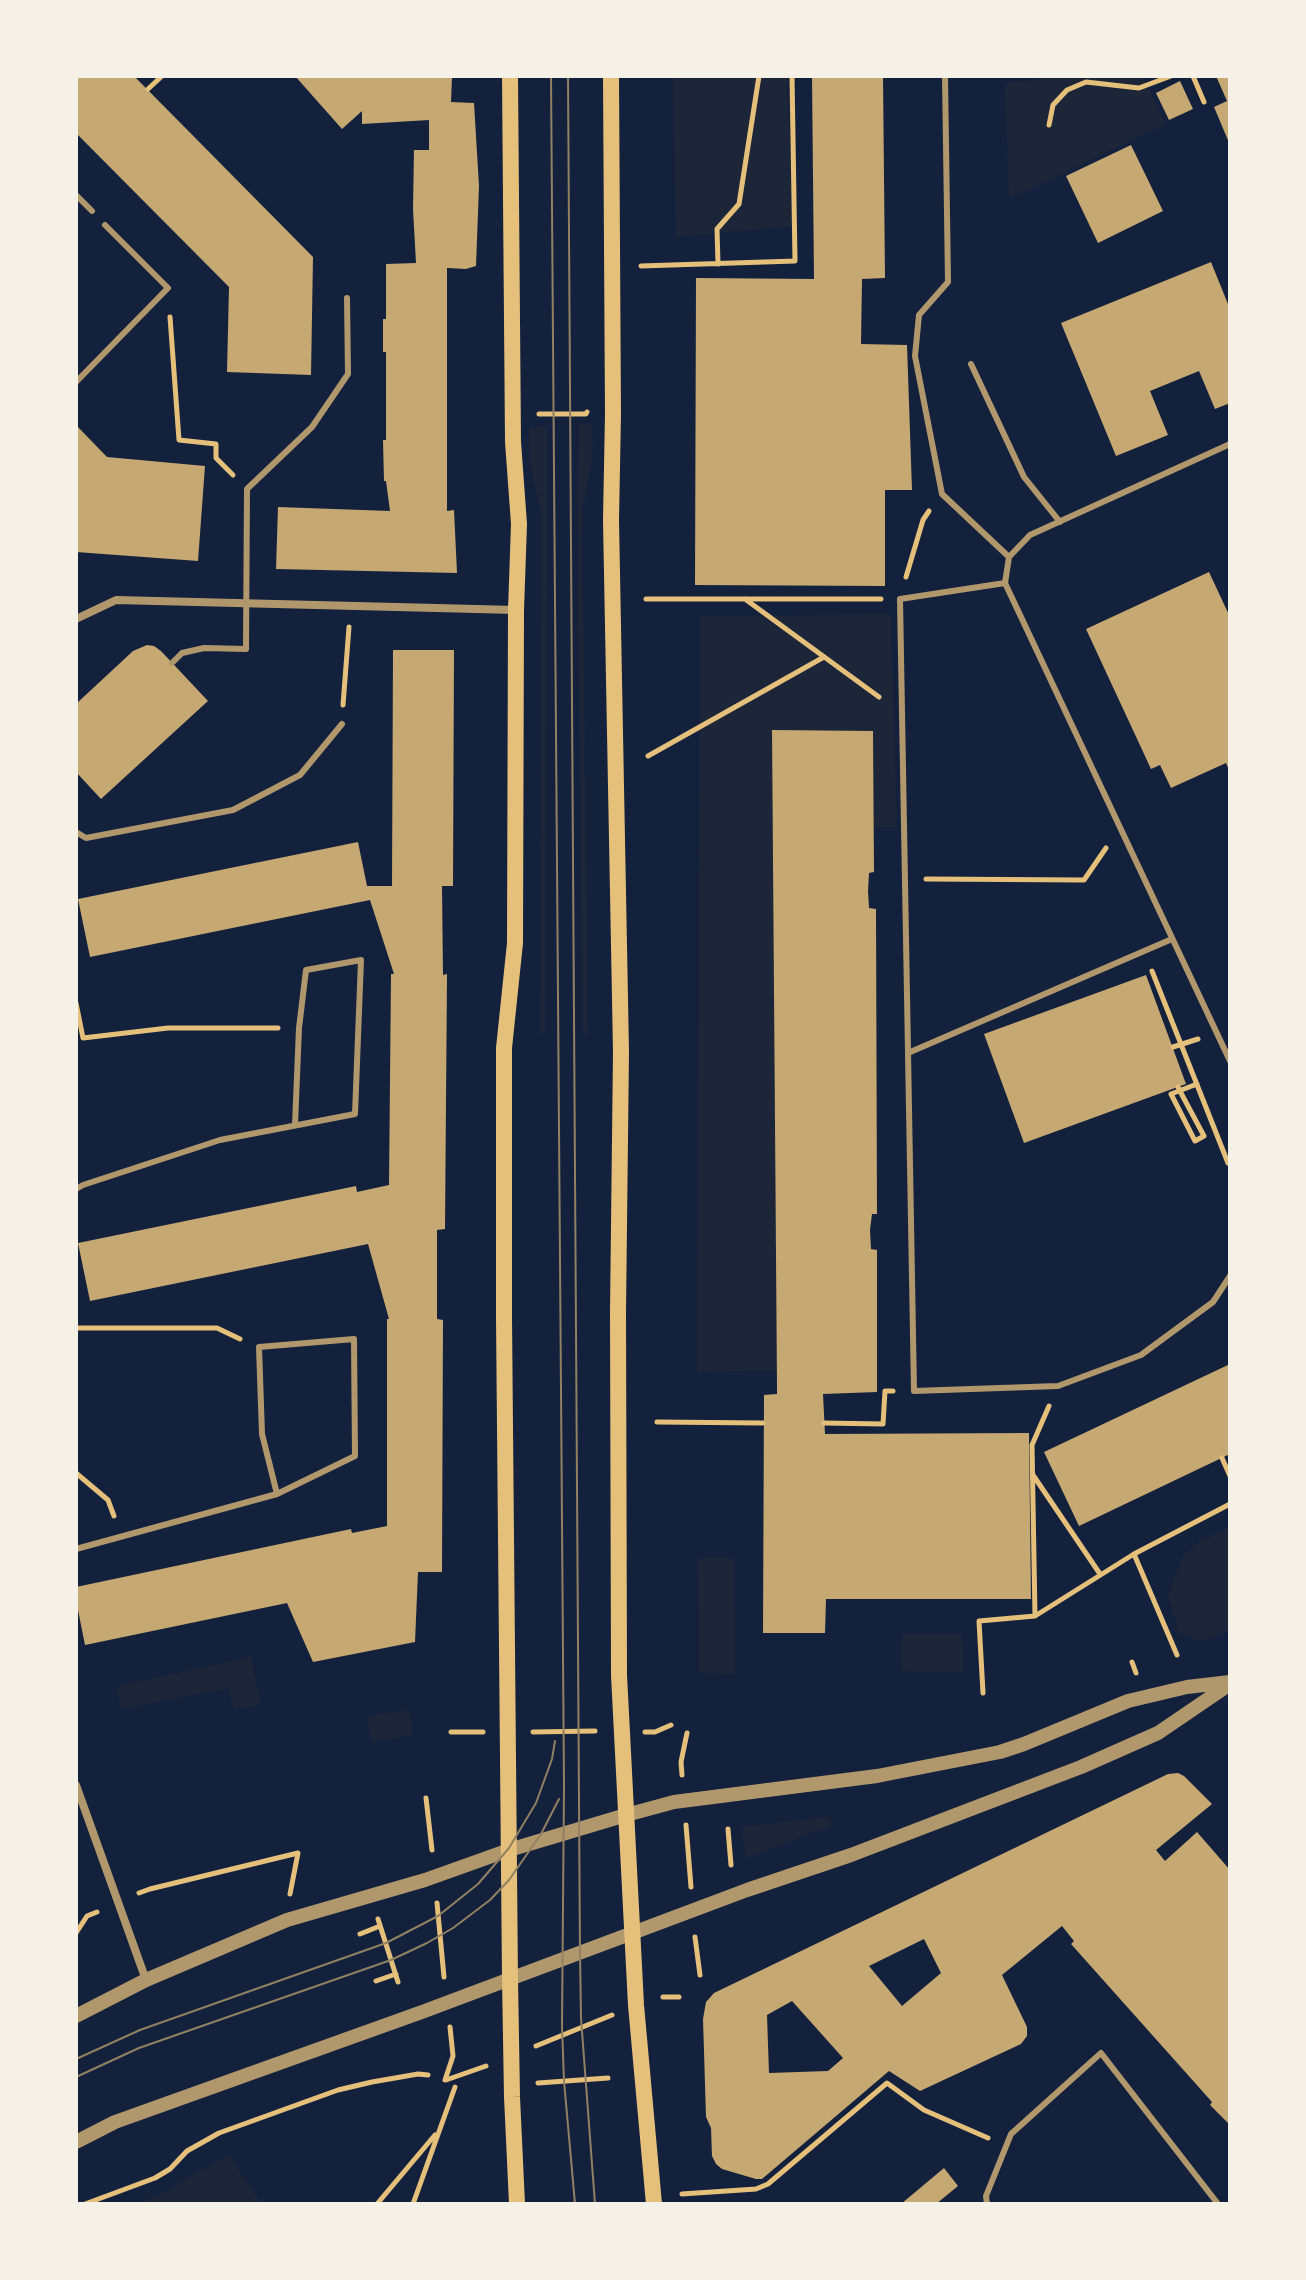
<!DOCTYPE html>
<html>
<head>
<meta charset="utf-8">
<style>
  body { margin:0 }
  #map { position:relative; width:1306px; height:2280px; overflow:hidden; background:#14213d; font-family:Overpass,sans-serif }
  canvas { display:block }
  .frame { position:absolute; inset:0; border:78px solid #f6f1e7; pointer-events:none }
</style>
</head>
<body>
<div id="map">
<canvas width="1306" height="2280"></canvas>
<div class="frame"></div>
</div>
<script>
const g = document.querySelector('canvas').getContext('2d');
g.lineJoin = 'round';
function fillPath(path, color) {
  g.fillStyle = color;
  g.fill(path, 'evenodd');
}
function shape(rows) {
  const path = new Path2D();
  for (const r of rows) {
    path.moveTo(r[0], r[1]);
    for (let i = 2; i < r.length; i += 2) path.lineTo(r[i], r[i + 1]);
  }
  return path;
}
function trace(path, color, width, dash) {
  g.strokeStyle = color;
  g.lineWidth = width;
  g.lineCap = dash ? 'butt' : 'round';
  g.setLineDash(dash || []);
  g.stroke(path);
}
fillPath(shape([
  [673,76,787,76,794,226,676,237],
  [1044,76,1142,76,1166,124,1009,199,1005,83,1035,80],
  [579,424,593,424,592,458,582,513,588,1035,583,1035,577,514],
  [547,426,545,1034,540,1034,542,516,530,464,529,427],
  [891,614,897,827,874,827,873,731,772,731,777,1370,697,1372,700,616],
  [1230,1527,1230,1630,1201,1642,1179,1633,1168,1595,1183,1556,1200,1541],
  [698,1558,734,1558,735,1674,699,1673],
  [902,1634,962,1634,963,1673,902,1671],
  [251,1657,261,1705,234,1710,229,1688,121,1709,117,1686],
  [409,1710,413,1735,372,1742,367,1716],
  [828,1817,831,1821,831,1825,828,1827,746,1858,741,1827],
  [228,2155,262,2204,134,2204,161,2194]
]), '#1d2539');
fillPath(shape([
  [76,76,134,76,313,257,311,375,227,372,229,287,76,133],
  [295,76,452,76,451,102,474,103,479,186,476,266,466,269,447,268,447,511,454,510,457,573,276,569,278,507,390,511,386,481,384,481,383,440,386,440,386,352,383,352,383,319,386,319,386,264,416,263,413,209,414,150,429,150,429,120,362,124,362,111,342,129],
  [812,76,883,76,885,278,862,279,861,344,907,345,912,490,885,490,885,586,695,585,696,278,814,279],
  [1216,76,1230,76,1230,145,1214,107,1227,101],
  [1180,81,1193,109,1169,120,1156,93],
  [1131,145,1163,211,1098,243,1066,176],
  [1211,262,1230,309,1230,403,1215,409,1199,371,1150,391,1168,435,1116,456,1061,323],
  [76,425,107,457,205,466,198,561,76,552],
  [1209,572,1230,617,1230,772,1226,763,1171,788,1160,765,1151,769,1086,629],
  [147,645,154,646,161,651,208,701,101,799,76,772,76,704,133,651],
  [393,650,454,650,453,886,442,886,443,975,447,974,445,1229,437,1230,437,1319,443,1320,442,1572,418,1572,415,1642,313,1662,287,1603,85,1645,76,1600,76,1587,351,1529,352,1533,387,1526,387,1319,389,1319,368,1244,90,1301,78,1243,356,1186,357,1192,389,1185,391,974,394,974,370,900,90,957,78,899,358,842,367,886,392,886],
  [772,730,873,731,874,872,869,873,868,891,869,908,876,909,877,1214,872,1214,870,1230,871,1249,877,1250,877,1392,823,1394,825,1434,1029,1433,1031,1599,826,1599,825,1633,763,1633,764,1395,777,1394,777,1387],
  [1146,975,1186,1084,1024,1143,984,1034],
  [1230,1364,1230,1454,1079,1526,1044,1452],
  [1178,1773,1184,1776,1212,1804,1156,1850,1165,1861,1197,1832,1230,1870,1230,2125,1210,2105,1212,2102,1071,1944,1074,1941,1062,1926,1002,1975,1027,2027,1027,2036,1021,2044,920,2091,889,2071,762,2179,756,2179,722,2169,716,2164,712,2156,711,2128,706,2117,703,2019,706,2002,714,1993,1168,1774],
  [924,1939,941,1973,902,2006,869,1966],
  [792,2001,843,2058,828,2071,769,2073,767,2015],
  [944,2168,958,2186,936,2204,901,2204]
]), '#c6a872');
trace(shape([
  [1193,76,1204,102],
  [148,89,162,76],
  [1049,125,1053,105,1067,90,1086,82,1139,88,1171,76],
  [718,264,717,229,739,204,759,76],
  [641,266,795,261,792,76],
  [170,317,179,440,216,444,216,458,233,475],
  [539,414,586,414,587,412],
  [906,577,923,520,929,511],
  [646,599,881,599],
  [745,599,879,697],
  [343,705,349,627],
  [648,756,824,657],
  [926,879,1084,880,1106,848],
  [1152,971,1228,1163,1230,1162],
  [76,1003,83,1038,168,1028,278,1028],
  [1173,1047,1198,1039],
  [1178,1087,1181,1093,1204,1136,1195,1141,1171,1094,1197,1084],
  [76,1328,217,1328,240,1339],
  [657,1422,763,1423],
  [824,1423,883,1424,885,1391,893,1391],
  [1222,1458,1230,1476],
  [76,1473,108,1500,114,1516],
  [1033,1475,1100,1574],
  [1134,1554,1177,1655],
  [1035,1616,1032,1445,1049,1406],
  [1132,1662,1136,1673],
  [983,1693,979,1621,1035,1616,1134,1554,1230,1504],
  [451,1732,483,1732],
  [533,1732,595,1731],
  [645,1732,655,1732,671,1725],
  [682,1775,681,1762,687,1733],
  [426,1798,432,1850],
  [686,1825,691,1887],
  [728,1829,731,1865],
  [139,1893,150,1889,298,1853,290,1894],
  [437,1903,444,1977],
  [378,1919,398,1982],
  [76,1933,87,1916,97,1912],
  [360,1934,380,1926],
  [695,1937,700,1975],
  [376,1981,396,1974],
  [663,1997,679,1997],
  [536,2046,612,2015],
  [445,2080,453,2056,450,2027],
  [446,2080,486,2066],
  [538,2083,608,2078],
  [682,2194,756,2189,768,2184,887,2083,924,2110,988,2138],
  [85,2204,155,2178,170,2169,187,2151,219,2133,338,2090,372,2082,418,2074,428,2075],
  [377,2204,435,2135],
  [413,2204,455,2087]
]), '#e5c07b', 5);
trace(shape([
  [945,76,948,282,919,315,915,356,942,494,1009,557],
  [76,195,92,211],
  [971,364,1024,477,1060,522],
  [76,382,168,288,105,225],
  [1230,444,1030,535,1009,557,1005,583,1230,1061],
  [1005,583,900,599,914,1391,1058,1386,1141,1355,1213,1302,1230,1276],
  [172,663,182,653,204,648,246,649,247,489,312,427,348,374,347,298],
  [76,832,86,838,233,810,300,775,342,724],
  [908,1053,1172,939],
  [76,1189,83,1185,220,1140,355,1114,361,960,306,970,299,1028,295,1125],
  [76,1549,277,1494,355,1456,354,1339,259,1347,262,1434,277,1494],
  [987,2204,986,2196,1011,2134,1101,2053,1218,2204]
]), '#b1986c', 6);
trace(shape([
  [76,619,116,600,516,610],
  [76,1785,146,1980]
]), '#b1986c', 8);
trace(shape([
  [76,2016,146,1980,287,1920,425,1880,509,1850,626,1815,674,1802,877,1776,1000,1752,1024,1744,1128,1701,1187,1687,1230,1682],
  [76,2142,115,2122,422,2012,747,1890,851,1855,1081,1767,1158,1733,1230,1684]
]), '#b1986c', 14);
trace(shape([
  [510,76,513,442,519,524,516,610,515,943,504,1048,504,1317,510,1979,512,2097,517,2204],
  [611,76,613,414,611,520,621,1052,618,1312,619,1675,636,2005,654,2204]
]), '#e5c07b', 16);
trace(shape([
  [551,76,564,1786,562,2026,564,2081,575,2204],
  [568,76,580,1953,581,2018,595,2204],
  [76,2059,140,2030,386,1943,438,1916,478,1884,509,1848,536,1803,552,1759,555,1741],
  [76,2077,139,2048,391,1960,427,1943,453,1928,490,1900,509,1880,541,1834,559,1799]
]), '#918062', 2);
</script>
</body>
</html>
